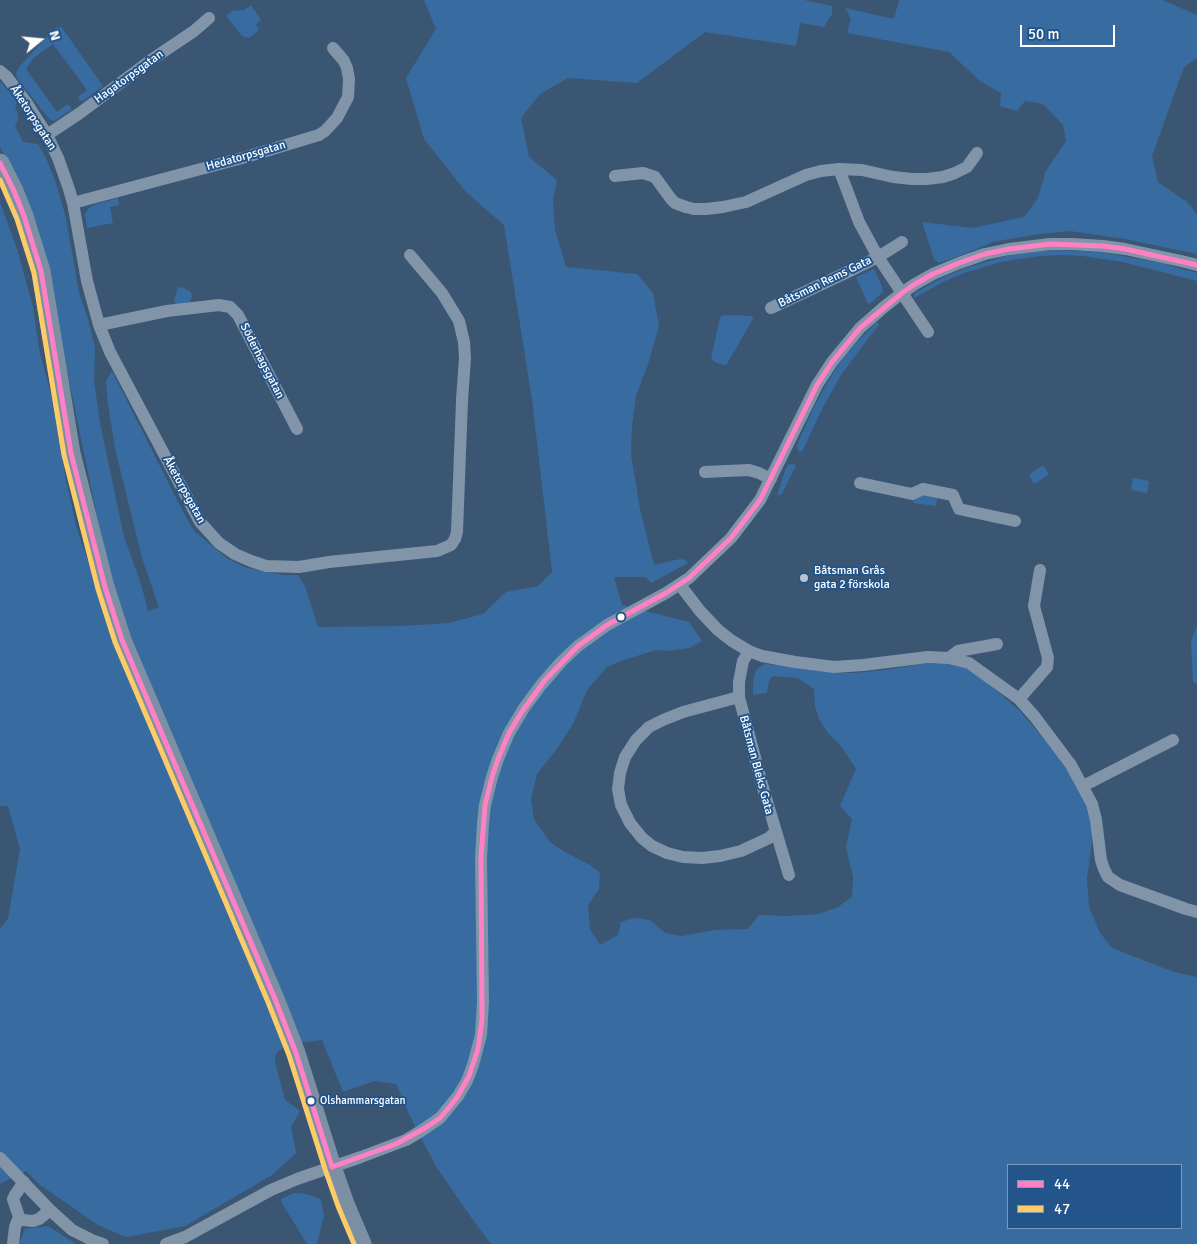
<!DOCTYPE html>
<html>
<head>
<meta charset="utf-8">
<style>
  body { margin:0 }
  #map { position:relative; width:1197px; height:1244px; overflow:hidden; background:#3b5673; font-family:Signika,sans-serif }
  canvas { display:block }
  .legend { position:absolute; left:1007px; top:1164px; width:175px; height:65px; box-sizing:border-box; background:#23558b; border:1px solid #7b99b9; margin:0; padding:6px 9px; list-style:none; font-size:15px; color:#fff }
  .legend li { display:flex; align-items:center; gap:10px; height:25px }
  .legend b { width:25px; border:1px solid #7b99b9 }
  .north { position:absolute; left:15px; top:15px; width:50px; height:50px; -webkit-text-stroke:4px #23558b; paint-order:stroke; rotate:73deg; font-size:14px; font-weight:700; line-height:20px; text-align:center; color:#fff }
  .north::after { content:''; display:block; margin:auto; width:18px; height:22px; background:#fff; clip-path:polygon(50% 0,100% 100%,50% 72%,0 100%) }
  .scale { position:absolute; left:1020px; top:25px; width:95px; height:22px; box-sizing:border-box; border:2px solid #fff; border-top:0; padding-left:6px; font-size:15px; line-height:18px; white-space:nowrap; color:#fff; -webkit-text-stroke:4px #23558b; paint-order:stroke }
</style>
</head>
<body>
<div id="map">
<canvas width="1197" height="1244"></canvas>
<ul class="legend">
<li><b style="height:6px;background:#ff80c5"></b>44</li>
<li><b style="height:6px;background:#fdcc66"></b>47</li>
</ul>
<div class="north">N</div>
<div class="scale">50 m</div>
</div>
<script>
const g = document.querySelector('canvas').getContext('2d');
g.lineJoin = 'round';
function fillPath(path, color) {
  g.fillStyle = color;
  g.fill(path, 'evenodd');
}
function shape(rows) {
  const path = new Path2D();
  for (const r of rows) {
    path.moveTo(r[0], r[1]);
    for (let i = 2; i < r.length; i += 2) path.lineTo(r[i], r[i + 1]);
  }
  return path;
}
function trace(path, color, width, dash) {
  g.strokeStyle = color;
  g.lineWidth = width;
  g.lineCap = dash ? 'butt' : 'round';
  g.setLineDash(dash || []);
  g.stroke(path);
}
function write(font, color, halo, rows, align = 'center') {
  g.font = font + ' Signika,sans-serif';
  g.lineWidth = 4;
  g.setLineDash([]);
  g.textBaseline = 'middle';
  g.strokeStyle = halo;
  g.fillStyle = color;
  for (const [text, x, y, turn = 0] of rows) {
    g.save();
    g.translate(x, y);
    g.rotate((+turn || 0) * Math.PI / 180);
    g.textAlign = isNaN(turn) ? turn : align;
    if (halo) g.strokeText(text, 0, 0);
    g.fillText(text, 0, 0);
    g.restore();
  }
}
fillPath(shape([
  [424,0,804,0,832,6,832,14,824,27,800,23,796,46,705,32,637,83,568,78,540,94,521,118,529,157,557,180,553,200,555,230,566,267,637,274,653,293,659,326,648,364,636,396,632,425,631,455,640,509,654,565,680,559,685,560,688,563,651,583,646,577,614,577,622,605,689,622,702,641,689,648,667,651,656,650,624,660,607,667,587,690,574,722,559,746,537,774,531,799,534,819,550,842,563,851,590,865,600,873,599,889,588,905,590,929,600,945,618,935,621,922,634,918,650,920,665,933,682,936,715,930,748,929,759,915,786,916,819,914,838,907,852,897,853,877,846,847,852,819,840,806,856,769,841,746,828,733,819,719,815,706,814,689,798,678,773,676,769,681,767,693,753,695,753,683,755,673,758,668,765,664,777,665,824,672,854,673,885,670,921,664,947,663,965,668,981,677,1019,710,1043,738,1068,771,1083,798,1089,814,1093,834,1087,879,1089,907,1100,933,1112,948,1174,972,1197,977,1197,1244,491,1244,471,1217,437,1168,413,1123,396,1084,374,1081,343,1092,322,1040,288,1044,276,1053,275,1062,285,1100,300,1111,291,1127,296,1153,272,1175,185,1226,126,1237,98,1225,40,1185,26,1171,0,1184,0,928,8,919,20,849,8,806,0,806,0,202,17,249,33,307,39,349,52,399,65,475,76,526,110,625,109,574,52,298,38,228,24,193,0,147,0,81,16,100,17,103,15,106,18,115,18,120,15,126,23,142,38,144,46,158,55,180,66,218,79,293,88,319,95,347,94,381,100,423,124,537,141,584,148,611,159,607,142,558,115,448,108,404,106,381,112,371,179,504,194,531,228,559,244,567,261,571,284,575,298,575,305,586,318,627,402,626,449,623,483,614,506,592,538,586,552,572,532,399,504,225,466,192,424,139,406,78,436,29],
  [1008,1165,1181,1165,1181,1228,1008,1228],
  [899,0,1162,0,1197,15,1197,58,1184,67,1152,156,1158,182,1187,202,1197,214,1197,254,1125,239,1070,231,1033,235,992,242,972,251,939,263,934,259,922,222,972,228,1024,217,1038,198,1046,171,1066,141,1063,125,1043,104,1025,101,1017,111,1000,106,1001,93,980,81,949,52,847,33,851,19,845,8,894,19],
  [251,5,261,20,258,22,256,25,259,30,249,38,242,36,226,16,232,11,244,10],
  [60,27,62,28,103,86,83,101,80,101,78,97,87,90,53,44,44,50,33,59,26,69,57,112,68,104,71,108,71,110,54,121,49,119,17,78,16,73,20,66,53,30,56,28],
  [118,198,119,205,110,207,113,223,87,228,85,214,90,207,97,204],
  [1054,250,1101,252,1161,263,1197,273,1197,281,1123,262,1083,256,1062,255,1039,256,1000,262,964,273,945,281,914,298,914,295,916,292,948,275,966,268,1013,254],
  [874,269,881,284,883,292,871,303,868,304,856,277],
  [182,287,191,292,192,297,189,304,176,305,174,301,177,290,178,288],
  [726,315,752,316,753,319,728,362,726,365,724,365,715,362,711,358,720,318,722,316],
  [877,322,879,325,870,336,841,375,822,409,803,450,800,452,798,450,797,445,813,409,829,380,840,362,859,340],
  [792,464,796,465,795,467,782,494,777,495,786,468,788,465],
  [1043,465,1049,474,1034,484,1029,475],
  [1133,478,1149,481,1147,493,1131,490],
  [925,491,938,494,936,506,913,503,914,498],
  [1197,626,1197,684,1193,682,1191,640],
  [294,1193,305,1194,316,1197,320,1199,321,1201,324,1215,317,1244,307,1244,282,1203,281,1199],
  [48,1226,76,1244,19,1244,25,1229]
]), '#386ca1');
trace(shape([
  [0,71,6,76,26,102,47,135,58,158,69,189,73,203,87,281,99,325,110,352,200,522,219,543,235,554,251,561,266,566,299,567,329,562,437,551,451,545,455,539,457,532,462,400,465,358,464,342,459,321,442,293,410,255],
  [47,135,80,113,151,60,194,31,209,18],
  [839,169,859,222,878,257,928,332],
  [615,176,643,173,655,177,671,199,675,203,686,207,694,209,706,209,723,207,746,202,806,175,821,171,839,169,862,170,893,177,912,179,927,179,943,177,955,173,967,167,977,153],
  [73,203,246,157,319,135,325,131,337,118,348,97,349,79,347,68,344,61,333,48],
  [771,308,856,268,878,257,902,242],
  [99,325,167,311,219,305,230,307,238,315,297,429],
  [705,472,749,470,759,473,771,479],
  [860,483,912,494,923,489,953,495,959,509,1015,521],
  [680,585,700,611,718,630,732,641,749,651,762,656,795,662,834,667,863,665,928,657,949,658,969,663,1019,699,1035,717,1071,765,1092,804,1096,820,1101,860,1104,869,1108,877,1120,885,1186,909,1197,912],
  [749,651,743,661,739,682,739,697,763,788,789,875],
  [949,658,958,651,997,644],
  [739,697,683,712,663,720,649,727,636,740,625,757,620,773,618,789,621,805,630,823,642,838,652,846,667,853,683,857,702,858,720,856,741,851,769,838,775,832],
  [1019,699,1047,667,1048,658,1034,606,1040,570],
  [1083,786,1173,740],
  [0,1158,50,1210,72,1230,94,1241,103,1244],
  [24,1182,15,1195,13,1199,19,1217,23,1220,33,1221,39,1219,50,1210],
  [13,1244,15,1227,19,1217],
  [166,1244,185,1237,271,1190,297,1179,361,1157,406,1140,421,1131,440,1118,458,1096,467,1081,473,1065,481,1035,483,1002,481,858,483,823,485,805,492,777,498,759,509,733,524,708,541,685,561,662,578,646,607,625,666,593,689,578,731,538,760,500,817,385,832,362,860,328,884,307,902,293,915,284,933,274,959,263,985,254,1009,249,1050,244,1072,244,1103,246,1125,249,1181,261,1197,265]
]), '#8294a8', 12);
trace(shape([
  [0,163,14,191,24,216,41,271,71,453,105,587,122,640,275,999,296,1053,332,1167,345,1204,362,1244]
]), '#7d90a3', 19);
trace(shape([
  [0,163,14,191,24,216,41,271,71,453,105,587,122,640,275,999,296,1053,332,1167],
  [332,1167,396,1144,425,1128,440,1118,451,1105,458,1096,469,1076,478,1049,482,1020,481,858,485,805,492,777,498,759,509,733,521,713,545,680,578,646,607,625,666,593,689,578,731,538,760,500,817,385,832,362,860,328,902,293,915,284,933,274,959,263,985,254,1009,249,1050,244,1103,246,1125,249,1197,265]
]), '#ff80c5', 5);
trace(shape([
  [0,180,17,219,34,273,64,455,98,589,115,642,268,1002,289,1055,325,1169,338,1206,354,1244]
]), '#fdcc66', 5);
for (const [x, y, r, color] of [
  [804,578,5,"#bac4ce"],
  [621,617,4.5,"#fff"],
  [311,1101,4.5,"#fff"]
]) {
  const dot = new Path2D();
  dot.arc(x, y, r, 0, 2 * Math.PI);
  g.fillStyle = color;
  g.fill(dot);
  trace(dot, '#23558b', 2);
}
write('11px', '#fff', '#23558b', [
  ["Olshammarsgatan",320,1101]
], 'left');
write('12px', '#fff', '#23558b', [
  ["Hagatorpsgatan",129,77,-36],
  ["Åketorpsgatan",33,118,57],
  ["Hedatorpsgatan",246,156,-16],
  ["Båtsman Rems Gata",825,282,-26],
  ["Söderhagsgatan",262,361,63],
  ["Åketorpsgatan",184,490,61],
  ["Båtsman Bleks Gata",756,765,75]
]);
write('12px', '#fff', '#23558b', [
  ["Båtsman Grås",814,571],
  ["gata 2 förskola",814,585]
], 'left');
</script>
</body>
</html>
